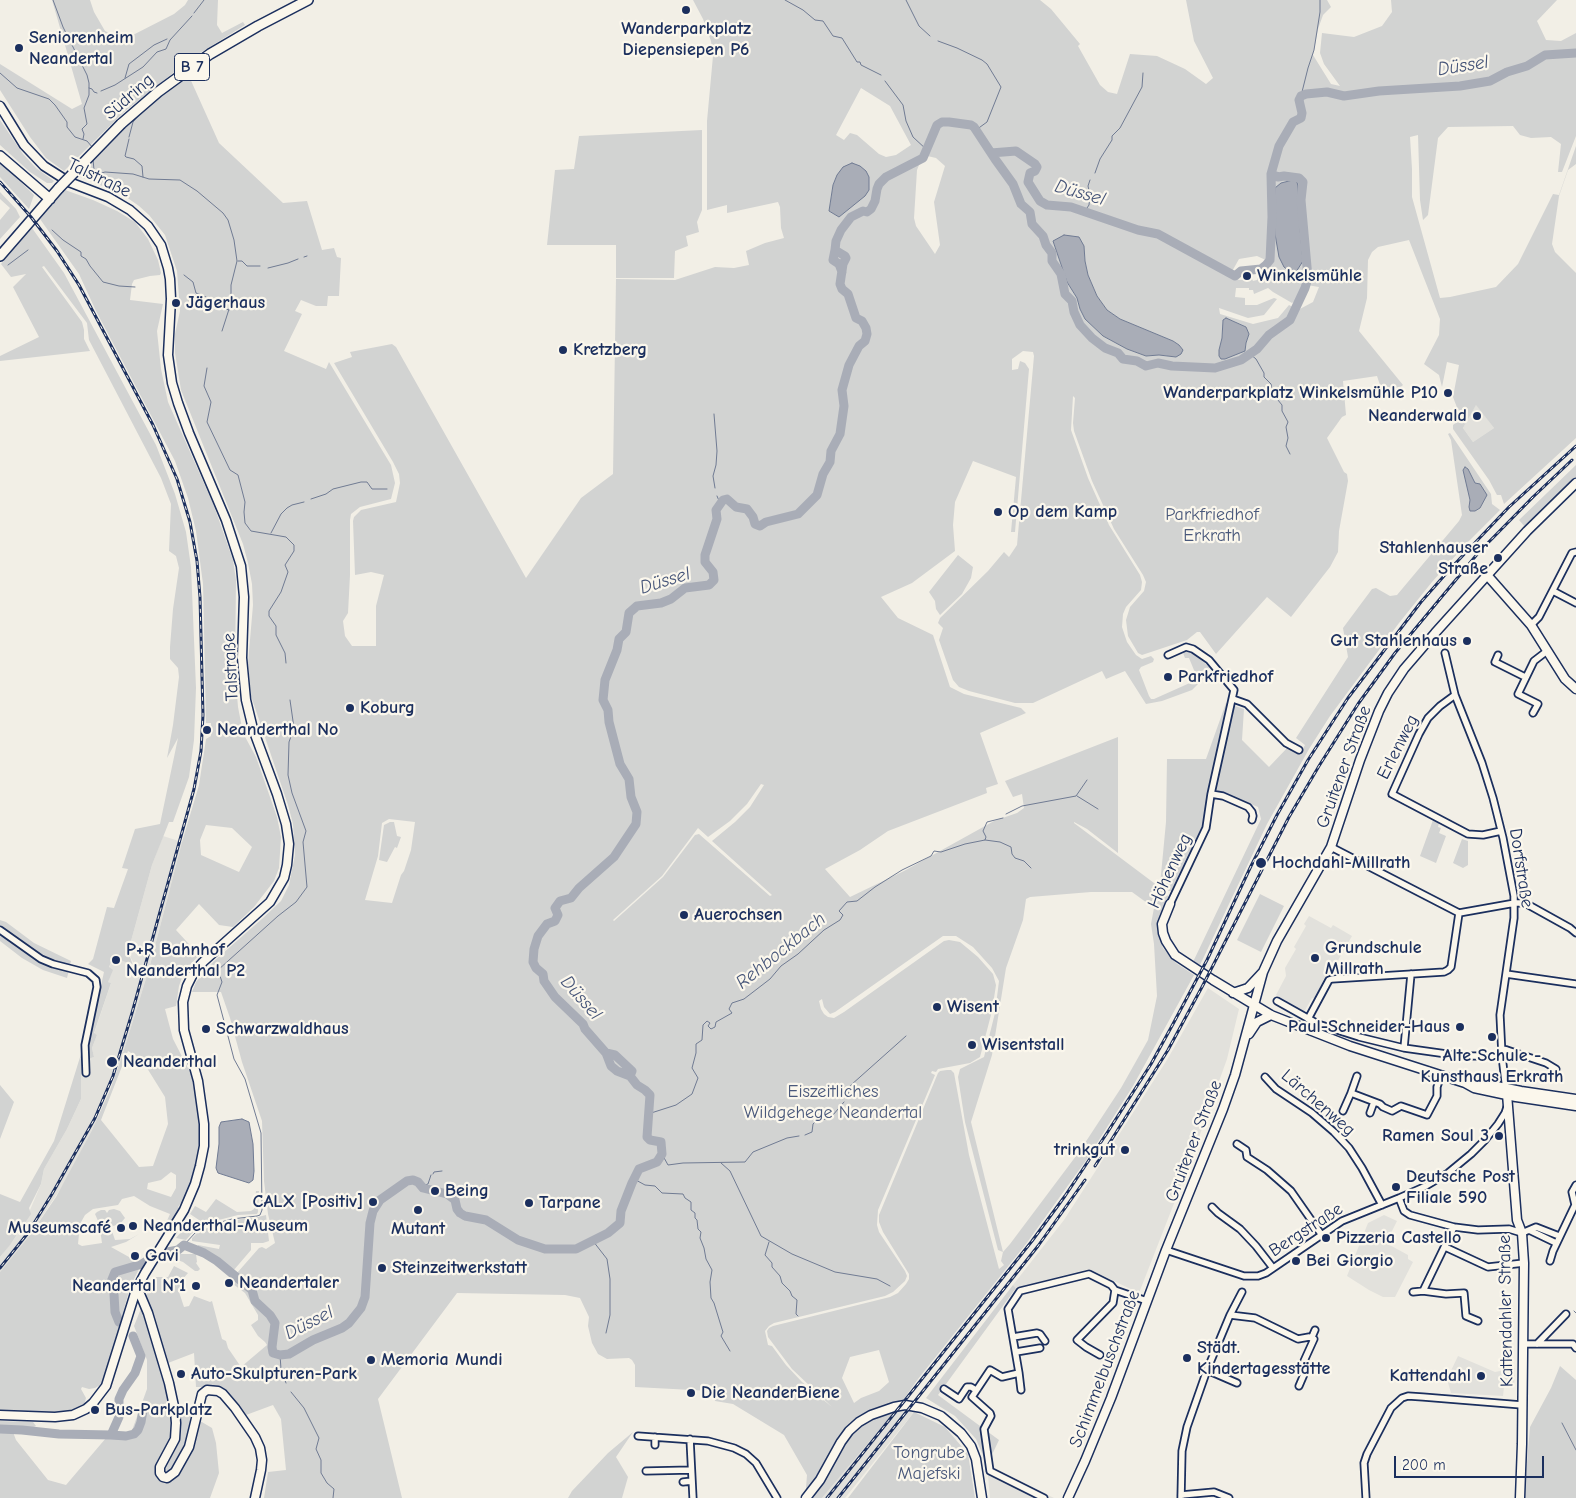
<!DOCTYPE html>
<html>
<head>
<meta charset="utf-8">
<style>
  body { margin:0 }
  #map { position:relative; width:1576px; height:1498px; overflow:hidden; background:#f2efe6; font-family:"Comic Neue",sans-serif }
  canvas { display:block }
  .scale { position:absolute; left:1394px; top:1456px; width:150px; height:22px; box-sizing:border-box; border:2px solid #1b2f5e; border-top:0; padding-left:6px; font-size:15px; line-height:18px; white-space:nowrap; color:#1b2f5e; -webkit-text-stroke:4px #fbf7ec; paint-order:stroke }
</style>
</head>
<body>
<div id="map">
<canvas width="1576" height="1498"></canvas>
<div class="scale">200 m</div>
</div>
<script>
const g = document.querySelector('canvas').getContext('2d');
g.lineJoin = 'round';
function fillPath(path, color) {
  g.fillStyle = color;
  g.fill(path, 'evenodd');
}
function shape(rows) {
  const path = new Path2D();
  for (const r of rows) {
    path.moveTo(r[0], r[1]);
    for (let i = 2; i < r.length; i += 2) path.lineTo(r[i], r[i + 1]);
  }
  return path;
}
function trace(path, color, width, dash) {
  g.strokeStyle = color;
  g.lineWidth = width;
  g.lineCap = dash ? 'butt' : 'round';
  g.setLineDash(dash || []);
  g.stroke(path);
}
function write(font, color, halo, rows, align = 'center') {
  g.font = font + ' "Comic Neue",sans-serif';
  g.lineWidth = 4.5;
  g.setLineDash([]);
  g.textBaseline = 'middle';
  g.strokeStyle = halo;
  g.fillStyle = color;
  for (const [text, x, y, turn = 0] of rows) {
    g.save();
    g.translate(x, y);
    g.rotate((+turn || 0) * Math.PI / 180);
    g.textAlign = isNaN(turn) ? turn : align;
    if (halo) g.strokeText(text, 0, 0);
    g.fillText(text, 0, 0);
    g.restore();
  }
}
fillPath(shape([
  [1476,404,1494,428,1473,442,1463,428],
  [163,836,182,842,149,969,121,1059,91,1132,67,1179,30,1235,0,1272,0,1257,22,1229,41,1184,44,1169,67,1129,81,1099,81,1061,94,1057,92,1048,97,1035,94,1034,111,983,108,982,109,968,113,957,134,964,128,952,152,865],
  [1309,916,1331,928,1333,925,1352,936,1316,999,1312,998,1304,1012,1276,995,1286,976,1285,968,1296,949,1294,947,1306,926,1304,924],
  [1208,988,1239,1009,1227,1059,1189,1165,1139,1293,1089,1269,1016,1288,1013,1285,1064,1220,1167,1060],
  [1384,1215,1397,1221,1386,1243,1408,1255,1408,1259,1413,1262,1395,1297,1383,1297,1369,1290,1347,1276,1368,1223],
  [1458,1356,1495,1372,1515,1368,1514,1387,1504,1387,1503,1396,1451,1393,1447,1379],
  [896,1410,914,1412,845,1498,822,1498],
  [987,1465,1054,1498,990,1498]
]), '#e2e1dc');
fillPath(shape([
  [52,0,90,0,94,12,105,31,111,34,120,34,131,36,174,14,185,5,188,0,218,0,217,25,222,33,243,22,245,25,192,58,124,112,64,171,46,158,30,137,0,90,0,64,72,109,82,104],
  [693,0,1040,0,1051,9,1080,44,1078,46,1100,85,1108,92,1117,94,1130,54,1157,56,1185,69,1206,84,1213,78,1194,41,1186,0,1327,0,1331,7,1323,15,1318,29,1313,55,1331,84,1340,86,1324,64,1320,53,1322,33,1354,37,1382,26,1392,12,1391,0,1557,0,1537,21,1546,40,1561,41,1576,33,1576,136,1562,172,1558,172,1561,144,1551,137,1531,138,1520,135,1513,126,1448,127,1438,138,1428,215,1423,220,1420,200,1418,135,1410,137,1412,169,1412,197,1440,298,1450,297,1496,287,1518,264,1553,194,1559,195,1576,146,1576,164,1568,170,1559,196,1552,244,1555,252,1576,273,1576,438,1504,504,1501,495,1497,495,1489,480,1453,429,1453,425,1461,418,1453,397,1459,365,1447,362,1442,387,1439,375,1424,364,1439,335,1440,319,1409,240,1378,247,1372,252,1368,260,1367,298,1359,331,1403,385,1385,400,1377,376,1343,381,1346,415,1342,417,1327,438,1344,472,1347,474,1348,481,1339,531,1338,552,1330,567,1291,617,1267,597,1216,654,1200,632,1197,632,1187,640,1142,655,1138,653,1128,636,1126,620,1130,607,1144,591,1146,582,1143,575,1114,529,1092,481,1074,431,1073,423,1075,398,1073,396,1071,430,1088,478,1109,525,1140,575,1142,582,1141,590,1126,607,1123,614,1122,627,1127,642,1136,655,1142,659,1151,656,1154,659,1153,662,1141,667,1139,670,1149,696,1151,699,1154,699,1192,682,1194,679,1196,675,1189,658,1185,658,1183,653,1184,651,1191,651,1209,667,1205,677,1192,690,1162,701,1146,704,1125,671,1106,679,1102,671,1033,703,1015,703,969,691,959,687,953,680,939,640,943,628,938,623,940,618,988,571,1004,552,1009,557,1017,545,1034,356,1033,352,1023,351,1012,359,1012,370,1018,369,1020,361,1025,363,1029,369,1015,532,1011,532,1016,477,973,461,955,502,953,525,955,551,912,583,881,597,898,618,933,635,950,687,964,694,1021,708,1026,713,980,733,998,784,986,788,987,793,888,831,860,850,825,869,850,897,904,871,994,821,1017,813,1024,808,1022,794,1013,797,1005,781,1118,737,1118,853,1087,829,1074,822,1074,823,1158,886,1169,897,1162,911,1157,929,1163,948,1176,963,1194,975,1133,1086,1087,1159,1026,1244,918,1379,896,1410,822,1498,812,1498,806,1488,807,1475,784,1435,733,1404,715,1401,711,1391,635,1387,635,1365,632,1360,629,1358,607,1359,598,1354,592,1343,588,1326,589,1317,580,1298,565,1295,457,1293,378,1399,402,1498,264,1498,268,1472,286,1470,281,1419,273,1405,246,1415,230,1396,223,1390,213,1387,196,1387,194,1353,168,1363,178,1408,212,1428,216,1443,219,1473,210,1498,0,1498,0,1421,33,1422,36,1426,23,1432,13,1432,16,1440,48,1480,66,1485,106,1438,130,1436,147,1389,147,1360,134,1326,148,1291,156,1277,168,1277,174,1266,188,1273,181,1281,179,1292,184,1307,189,1306,194,1296,210,1302,212,1301,222,1339,226,1341,228,1348,241,1367,267,1345,265,1342,258,1336,251,1325,258,1320,258,1315,245,1293,229,1281,232,1277,237,1281,240,1276,237,1273,259,1248,262,1247,266,1249,275,1243,268,1214,264,1181,262,1121,242,1062,230,1018,221,992,192,992,196,982,214,961,263,918,281,901,289,885,295,855,293,824,288,805,251,696,248,663,253,605,252,584,248,563,243,544,181,390,175,353,175,334,180,311,177,271,165,235,149,215,139,206,122,194,78,176,136,114,188,74,219,143,283,203,307,201,322,250,334,248,337,257,341,258,339,296,328,296,327,306,316,306,301,300,295,311,302,314,284,351,326,369,329,362,391,465,395,483,391,499,360,507,351,514,350,520,350,575,348,613,343,621,345,636,352,646,376,646,376,606,384,575,371,572,355,575,353,521,354,517,361,510,396,502,400,483,399,474,393,462,334,363,352,357,350,352,392,344,396,347,526,578,581,498,613,474,616,279,675,280,715,267,734,268,749,265,746,251,765,243,784,238,781,228,780,207,778,202,727,213,727,205,707,210,707,121,713,56,711,41,703,19],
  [861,88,890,106,911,145,896,155,886,157,879,154,857,135,850,133,844,140,836,135],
  [923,155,936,158,945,166,934,202,940,245,935,254,916,226,914,218,917,170],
  [837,175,869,177,869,190,839,217,829,211,833,185],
  [1293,180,1297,182,1303,261,1281,183],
  [1053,241,1084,246,1085,261,1088,275,1097,296,1107,310,1120,319,1173,341,1179,345,1182,350,1176,357,1159,355,1146,356,1127,349,1103,336,1085,319,1080,309,1077,298,1067,282],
  [1257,256,1270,262,1266,268,1257,272,1257,280,1253,281,1252,279,1239,280,1230,275,1239,259],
  [1307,285,1319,287,1313,302,1298,310,1289,305,1278,318,1253,324,1220,314,1219,308,1248,318,1264,315,1277,299,1274,298,1257,305,1245,305,1245,298,1235,297,1236,288,1249,288,1249,290,1253,290,1254,294,1268,288,1273,292,1292,303,1295,301,1300,303],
  [1223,320,1231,320,1246,327,1249,334,1246,343,1245,351,1219,350,1222,338],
  [1476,405,1494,428,1473,442,1463,428],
  [761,784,764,785,750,807,735,822,712,841,772,895,770,896,699,834,695,835,663,877,614,921,613,920,662,876,698,828,708,837,730,821,747,804],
  [389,819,415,822,411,850,404,871,401,875,392,903,365,900,378,856,382,823],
  [1091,892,1132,892,1154,908,1151,924,1154,944,1157,996,1148,1040,1121,1088,1079,1152,1010,1244,1003,1252,971,1122,992,1055,1006,968,1023,920,1026,899,1030,897],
  [943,936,956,936,973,947,992,968,999,981,995,1013,984,1057,960,1069,958,1077,965,1122,998,1250,1003,1252,1001,1261,1004,1265,999,1269,969,1155,954,1073,951,1070,947,1070,940,1071,938,1073,879,1215,879,1222,883,1232,909,1274,909,1279,906,1284,898,1293,890,1297,773,1326,769,1328,767,1331,768,1337,792,1369,832,1407,802,1382,786,1365,772,1346,768,1345,765,1331,769,1326,774,1323,885,1296,893,1292,905,1281,907,1276,905,1271,879,1232,877,1225,878,1210,935,1075,931,1073,932,1071,936,1072,938,1069,970,1063,980,1057,992,1011,996,985,993,974,978,957,960,942,949,940,944,941,844,1012,834,1018,828,1017,824,1014,821,1009,819,1001,822,999,824,1007,830,1014,835,1012],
  [879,1350,889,1382,879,1391,861,1398,854,1403,842,1378,850,1357],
  [0,120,23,154,36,168,54,181,52,183,47,183,30,172,0,145],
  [702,130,702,210,697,222,699,232,686,236,688,246,675,251,674,278,616,278,616,245,547,245,555,170,574,169,579,136],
  [0,162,34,195,29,209,0,177],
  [65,190,93,200,117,211,135,222,148,239,158,260,161,273,160,275,150,276,134,280,132,284,130,300,163,304,157,331,161,369,168,402,214,506,233,560,236,580,235,672,238,707,243,733,256,757,277,817,281,837,279,868,274,881,254,907,233,927,219,925,199,904,176,930,199,955,184,972,179,986,176,1006,165,1009,173,1039,191,1074,199,1110,200,1138,197,1166,192,1182,186,1196,178,1207,181,1209,169,1225,166,1223,170,1214,150,1206,134,1196,122,1199,118,1205,93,1209,85,1215,80,1224,78,1244,82,1246,102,1243,99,1223,95,1214,97,1212,101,1210,105,1210,107,1213,109,1210,114,1209,120,1211,125,1218,120,1224,113,1226,111,1228,115,1240,130,1239,139,1234,126,1242,111,1247,138,1262,140,1267,130,1287,117,1335,115,1347,106,1375,100,1385,95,1388,89,1389,82,1387,81,1389,86,1398,84,1405,76,1410,58,1414,0,1412,0,1272,30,1235,56,1197,91,1132,110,1090,121,1059,149,969,182,842,199,785,206,739,211,736,211,723,206,723,203,584,196,531,188,498,175,461,96,311,79,274,40,219],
  [206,825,232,828,252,847,239,872,201,855,200,840],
  [128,1051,142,1060,165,1097,168,1124,153,1166,139,1167,101,1120],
  [171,1172,176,1175,176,1188,171,1197,147,1189,148,1183,161,1180],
  [0,192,16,209,20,217,0,239,0,220,10,208,0,199],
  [32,228,64,273,156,445,175,494,186,532,191,567,196,688,194,740,189,777,173,822,169,822,152,865,128,952,131,953,130,957,133,965,113,957,109,967,113,970,108,982,111,983,94,1033,97,1035,92,1048,94,1057,88,1059,88,1044,104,972,88,964,93,959,107,907,114,908,128,869,122,868,135,829,160,824,178,738,167,758,173,725,179,677,178,668,170,659,170,647,173,609,179,568,176,556,169,551,171,504,161,478,89,340,87,323,44,266,42,267,82,322,84,330,84,339,90,351,0,361,0,356,39,337,13,287,26,274,11,277,1,264],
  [1450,433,1491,494,1492,504,1500,510,1465,545,1432,582,1399,623,1330,716,1309,749,1267,824,1200,965,1193,962,1261,819,1258,807,1223,793,1208,792,1206,815,1201,836,1173,891,1169,891,1160,885,1166,822,1167,759,1206,759,1226,703,1244,709,1242,740,1269,767,1288,747,1300,754,1305,745,1296,738,1348,657,1343,628,1372,589,1376,588,1390,596,1397,595,1459,521,1462,515,1451,440,1448,434],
  [1576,465,1576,480,1525,527,1519,520],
  [958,555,973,567,971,578,962,594,940,615,936,609,935,601,929,592],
  [1433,820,1439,823,1438,827,1441,828,1439,833,1446,836,1436,863,1420,856],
  [390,822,394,822,397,836,401,837,397,848,395,847,387,862,379,860,384,825],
  [1462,839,1468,841,1468,865,1463,868,1453,863],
  [1260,894,1284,906,1261,952,1237,940],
  [0,920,6,922,34,943,71,961,67,978,43,970,22,958,0,941],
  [81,1054,81,1099,67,1129,44,1169,41,1184,29,1208,31,1214,10,1245,0,1257,0,1194,20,1202,54,1141],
  [0,1085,14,1102,0,1139],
  [256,1191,259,1191,258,1212,257,1214,238,1215,211,1222,193,1232,186,1240,176,1238,186,1226,202,1222,190,1214,195,1206,206,1212,216,1199,237,1212,251,1211,254,1209],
  [266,1215,269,1241,263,1243,251,1243,251,1250,233,1271,213,1255,205,1251,197,1249,198,1245,219,1249,220,1245,192,1241,192,1238,198,1232,212,1226,221,1225,244,1218,254,1218],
  [169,1254,196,1254,197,1262,196,1263,200,1269,198,1271,195,1271,183,1262,172,1258,163,1257],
  [1013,1285,1016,1288,938,1395,999,1440,987,1465,976,1439,955,1416,926,1398],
  [1560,1366,1576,1380,1576,1498,1524,1498,1530,1427,1551,1388],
  [914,1412,945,1427,968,1454,975,1498,848,1498],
  [633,1432,616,1457,628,1477,622,1498,568,1498,572,1491,608,1453]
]), '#d2d3d2');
const water = shape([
  [852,163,860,166,866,171,869,177,869,190,865,196,839,217,829,211,833,185,837,175,843,167,852,163],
  [1293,180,1297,182,1298,186,1300,228,1303,261,1296,272,1290,272,1284,267,1279,257,1275,234,1275,188,1281,183,1293,180],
  [1064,235,1079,237,1084,246,1085,261,1088,275,1097,296,1107,310,1120,319,1173,341,1179,345,1183,350,1181,354,1176,357,1159,355,1146,356,1127,349,1103,336,1085,319,1080,309,1077,298,1067,282,1053,241,1064,235],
  [1226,318,1246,327,1249,334,1246,343,1245,351,1225,359,1221,359,1219,356,1219,350,1222,338,1223,320,1226,318],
  [1465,467,1468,469,1475,483,1480,484,1487,495,1480,508,1475,511,1470,511,1469,507,1470,500,1463,470,1465,467],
  [242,1119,249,1122,253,1144,254,1171,253,1180,249,1183,218,1173,216,1168,219,1144,219,1127,221,1122,242,1119]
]);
fillPath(water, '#a9adb7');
trace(water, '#707b93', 1);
trace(shape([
  [53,0,63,27,87,75,89,83,89,95,84,108,87,124,82,129,84,134,83,139],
  [785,0,803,10,815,20,823,21,833,36,842,38,857,62,860,62,861,65,881,75],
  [906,0,919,26,930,36],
  [194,13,204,0],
  [938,41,957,48,982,60,987,64,1001,87,987,122,976,130],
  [0,73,17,88,49,99,55,105,67,122,67,127,75,137,87,141,93,148],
  [125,78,129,64,154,45,167,39],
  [885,81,903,105,906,121,913,137,927,150],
  [89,88,92,89,94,92,97,93],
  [101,91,115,85,143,67,157,52,166,49,170,40,192,16],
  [1301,96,1308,68,1314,50,1320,12,1320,0],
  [129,137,133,122,140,114],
  [129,139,125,156,126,157,134,159,142,166,143,177],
  [93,159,94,170,98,174,105,172,133,174,149,179,180,180,197,191,223,213,228,220,234,240,237,261,231,285,231,303,222,331],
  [1095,173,1100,159,1112,140,1112,136,1120,128,1142,87,1143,73],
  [1085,211,1089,205,1090,195,1088,186,1090,180],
  [52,230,63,240,81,252,81,256,86,259,90,266,103,282,119,286,135,287],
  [304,257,307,256],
  [238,261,242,261,247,266,260,266],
  [8,265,28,250],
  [268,268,288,263,298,259],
  [184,275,193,282,196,293,206,297,212,302,220,304,223,308,229,310],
  [1250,354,1256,359,1264,373,1264,377,1271,384,1273,394,1282,405,1282,411,1288,422,1286,427,1288,438,1286,446,1290,454],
  [207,368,204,386,211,402,207,422,230,470,238,475,245,502,244,512,245,523,251,531,286,537,294,545,294,551,285,565,288,572,281,592,269,611,269,616,276,626,276,635,285,653,286,663],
  [714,414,717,451,716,465,713,476,715,488],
  [717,496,720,503],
  [311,499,326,494,333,489,361,482,367,482,372,489,387,489],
  [271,533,281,514,287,508,292,505,304,502],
  [1077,796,1098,809],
  [1006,814,1022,806,1076,796,1087,780],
  [985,840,1000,842,1011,847,1012,854,1015,858,1024,861,1031,868],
  [847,1098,851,1085,906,1036],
  [648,1114,676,1105,692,1094,698,1078,692,1068,696,1053,696,1044,702,1040,703,1025,707,1021,710,1023,708,1026,711,1029,715,1027,716,1022,732,1013,729,1009,732,1003,744,999,770,979,781,966,798,954,824,930,840,920,843,915,839,911,847,902,857,901,875,887,902,870,931,856,934,851,941,852,965,844,985,840,986,837,983,831,987,822,1003,818],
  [805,1135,812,1132,813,1124,817,1120,828,1119,833,1115,844,1102],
  [662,1154,668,1165,683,1163,745,1162,753,1152,787,1138,799,1136],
  [721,1163,730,1171,761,1236,792,1254,835,1272,877,1279,890,1286],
  [433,1174,434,1172,442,1171],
  [634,1179,645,1185,655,1186,662,1193,683,1194,685,1198,691,1202,691,1210,695,1213,695,1218,697,1220,698,1229,701,1232,700,1238,704,1248,706,1259,712,1270,710,1282,711,1298,714,1303,722,1329,723,1332,721,1336,730,1351],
  [422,1186,428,1184,431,1175],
  [593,1241,607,1259,610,1279,610,1315,606,1333],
  [769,1242,765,1255,772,1263,772,1267,780,1276,782,1283,790,1291,792,1296,797,1300,796,1314,798,1316],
  [184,1245,195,1233,203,1227,232,1219,257,1216,260,1215,262,1210,261,1133,245,1079,234,1059,229,1040,217,995,222,982,218,970,278,916,296,902,307,887,303,842,306,831,292,793,288,775,289,742,294,728,290,700],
  [1574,1311,1576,1313],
  [280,1355,281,1369,286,1383],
  [291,1392,304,1408,319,1438,316,1449,321,1460,321,1473,327,1483,334,1489,333,1498],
  [1562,1423,1576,1450]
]), '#707b93', 1);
trace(shape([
  [991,153,1016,151,1035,164,1037,167,1035,171,1030,173,1028,182,1040,201,1047,205,1071,207,1138,230,1158,234,1235,276,1241,271,1261,269,1266,265,1270,260,1272,217,1271,174,1279,146,1293,122,1301,118,1302,113,1299,100,1301,96,1306,94,1327,92,1344,96,1379,91,1460,86,1490,81,1507,72,1527,66,1545,55,1576,53],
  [835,250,833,260,839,264,842,272],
  [606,1053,611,1066,617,1071,630,1076],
  [119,1322,115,1312,114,1294,111,1282,115,1272,142,1264,157,1254,178,1250,184,1245,204,1253,217,1261,252,1290,255,1301,270,1315,275,1323,272,1347,273,1353,280,1355,289,1354,313,1340,342,1328,349,1323,361,1308,365,1297,370,1223,373,1211,380,1200,407,1181,413,1180,418,1182,423,1188,447,1194,455,1200,457,1209,460,1213,465,1216,486,1220,518,1240,545,1249,576,1249,608,1233,620,1223,621,1211,632,1183,639,1169,657,1162,662,1154,661,1142,650,1140,647,1137,650,1095,645,1090,637,1085,630,1076,632,1071,615,1055,606,1053,585,1029,583,1024,555,997,544,981,543,974,536,968,533,962,534,949,538,936,547,924,555,921,558,915,555,908,560,901,571,898,579,888,614,857,636,824,637,812,631,797,629,779,620,764,609,722,608,710,603,700,605,680,617,650,619,639,626,632,629,613,637,606,661,603,671,599,685,588,709,585,714,580,713,572,705,562,705,555,717,519,716,510,723,500,727,499,736,507,747,509,753,517,755,524,760,526,766,522,798,514,817,495,823,474,830,462,831,451,840,434,844,406,842,390,849,365,859,346,865,341,867,334,866,328,862,321,856,318,848,294,842,289,840,284,843,264,846,258,845,256,835,250,836,241,841,230,851,217,863,211,867,212,871,209,875,201,877,189,879,184,886,177,923,158,937,125,942,122,949,122,971,125,974,127,995,159,1013,184,1021,204,1030,212,1032,224,1043,236,1046,245,1052,253,1052,261,1061,274,1065,294,1072,301,1074,312,1080,325,1092,338,1105,348,1118,353,1123,359,1137,361,1146,366,1158,363,1172,366,1215,368,1241,360,1257,349,1269,335,1290,320,1305,288,1308,278,1301,200,1303,182,1299,178,1284,176,1278,177,1271,174],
  [0,1429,22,1430,59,1434,111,1435,119,1417,119,1399,123,1390,135,1373,141,1356,133,1336],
  [111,1435,126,1436,134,1434,138,1430,141,1422,143,1410]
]), '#a9adb7', 9);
const street = shape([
  [1553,591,1576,603],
  [1531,625,1539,617,1572,553,1576,552],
  [1445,653,1455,695,1482,763,1493,798,1503,838,1514,896,1514,918,1500,1015,1502,1056,1506,1090],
  [1168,655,1186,647,1193,649,1209,660,1234,690,1211,794,1206,828,1170,904],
  [1498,655,1495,662,1525,677],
  [1455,695,1440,706,1428,718,1419,734,1392,794,1468,834,1483,835,1501,831],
  [1233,699,1247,704,1286,743,1299,750],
  [1533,713,1538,704,1518,694,1534,661,1547,651],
  [1211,794,1223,796,1248,807,1252,812,1253,816,1252,820],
  [1331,847,1459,913,1515,903,1525,903,1570,928,1576,933],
  [0,930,41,959,53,964,88,973,96,980,97,987,85,1045,86,1073],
  [1506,974,1576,984],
  [1277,1001,1318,1024,1359,1037,1404,1048,1461,1056,1502,1056],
  [1308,1019,1329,980,1332,979,1444,972,1448,970,1451,967,1459,913],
  [1404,1048,1411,974],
  [1502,1049,1507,1050,1546,1063,1556,1069],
  [1357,1076,1351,1093,1380,1104,1383,1107,1392,1111,1401,1106,1427,1115,1437,1096,1437,1087,1441,1075],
  [1265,1077,1276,1089,1312,1113,1334,1132,1349,1148,1362,1168,1382,1205],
  [1343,1111,1351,1093],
  [1370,1113,1374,1102],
  [1237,1144,1246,1150,1247,1157,1267,1170,1291,1191,1321,1234],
  [1399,1198,1404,1211,1410,1215,1454,1227,1478,1230,1509,1229,1522,1233,1536,1227,1559,1236],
  [1212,1207,1218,1213,1240,1229,1256,1246,1273,1268],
  [1529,1230,1556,1243],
  [1445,1247,1488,1267,1524,1263],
  [1166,1250,1244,1276,1258,1276,1266,1273,1342,1221,1399,1198,1426,1186,1448,1173,1471,1154,1485,1140,1498,1124,1505,1113,1507,1107],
  [1550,1261,1553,1251,1575,1205,1572,1192,1576,1185],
  [1423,1291,1454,1227],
  [1413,1292,1423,1291,1446,1294,1464,1293,1466,1316,1478,1321],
  [1230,1315,1255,1318,1298,1339,1309,1337,1314,1339,1304,1361,1305,1372,1299,1386],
  [1013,1337,1037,1333,1040,1334,1045,1341],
  [1312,1337,1315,1330],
  [1523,1344,1573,1344,1576,1348],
  [1537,1344,1566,1314],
  [1016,1352,1040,1348],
  [1100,1355,1086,1347,1077,1340,1113,1303,1115,1290],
  [1207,1370,1237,1383],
  [1019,1373,1021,1390],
  [944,1389,959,1399,967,1387,971,1387,976,1390],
  [638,1436,708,1441,734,1448,746,1454,756,1463,777,1498],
  [690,1439,693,1498],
  [655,1445,655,1437],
  [646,1471,691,1470],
  [683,1482,692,1481],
  [1181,1495,1214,1492,1229,1498],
  [1044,1498,990,1471,984,1429,991,1416,990,1413,972,1397,990,1370,1002,1377,1019,1373,1008,1309,1020,1291,1089,1274,1111,1285,1115,1290,1147,1301],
  [1181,1498,1182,1451,1187,1427,1207,1370,1230,1315,1242,1292],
  [1366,1498,1364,1463,1367,1454,1391,1408,1402,1398,1408,1396,1423,1397,1522,1405]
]);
const secondary = shape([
  [0,106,24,145,44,166,69,182,108,197,130,210,148,226,161,245,168,268,170,279,171,299,168,355,172,383,178,403,189,433,226,520,241,566,244,597,242,658,246,700,253,729,277,794,286,824,289,844,287,865,284,878,270,902,203,962,194,972,187,986,183,1002,184,1030,198,1081,204,1124,204,1146,200,1166,195,1184,184,1210,145,1273,136,1290,106,1386,93,1403,86,1409,73,1415,55,1417,0,1415],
  [1487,575,1531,625,1565,679,1576,689],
  [1170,904,1162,924,1163,933,1166,941,1175,955,1213,980,1271,1015,1350,1046,1465,1083,1474,1088,1516,1097,1576,1106],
  [1233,993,1248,988,1262,973],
  [1249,1034,1257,1022,1271,1015],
  [1465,1083,1472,1081,1521,1091,1576,1099],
  [1507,1094,1517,1220,1522,1233,1524,1263,1522,1444,1520,1498],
  [136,1290,140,1294,148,1313,169,1383,175,1411,176,1423,175,1439,160,1467,160,1473,163,1477,167,1478,175,1472,189,1447,202,1394,207,1390,218,1391,223,1394,235,1408,255,1437,260,1448,262,1460,261,1470,255,1498],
  [806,1498,820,1480,841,1442,849,1431,859,1422,871,1415,894,1407,905,1405,922,1408,941,1416,961,1433,971,1446,976,1459,982,1498],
  [1068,1498,1085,1461,1111,1398,1166,1250,1223,1109,1235,1075,1263,972,1277,941,1331,847,1360,760,1379,711,1388,693,1404,669,1435,633,1527,531,1576,483]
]);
const primary = shape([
  [121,124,158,92,210,54,258,26,308,0],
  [0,156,50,199],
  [0,256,59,188]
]);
trace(street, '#1b2f5e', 9);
trace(secondary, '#1b2f5e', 11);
trace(primary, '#1b2f5e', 12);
trace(street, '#fbf7ec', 5.5);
trace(secondary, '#fbf7ec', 8);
trace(primary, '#fbf7ec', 9);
const rail = shape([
  [0,182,31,217,57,251,79,285,153,425,177,479,190,522,197,561,200,597,203,715,201,751,194,789,132,1013,113,1076,95,1118,52,1194,28,1233,0,1268],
  [1095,1166,1168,1050,1202,987,1289,817,1319,766,1358,704,1395,653,1479,552,1533,497,1572,460],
  [827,1498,1032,1241,1065,1196,1107,1133,1151,1064,1173,1024,1207,960,1251,866,1277,815,1308,760,1348,698,1389,644,1421,602,1451,568,1509,507,1576,446],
  [838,1498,1038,1246,1085,1180]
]);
trace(rail, '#1b2f5e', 3);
trace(rail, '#fbf7ec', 1, [4]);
const primaryBridge = shape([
  [59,188,121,124]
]);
trace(primaryBridge, '#1b2f5e', 12, []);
trace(primaryBridge, '#fbf7ec', 9);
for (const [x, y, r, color] of [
  [686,10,5,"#1b2f5e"],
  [19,48,5,"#1b2f5e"],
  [1247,276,5,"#1b2f5e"],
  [176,303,5,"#1b2f5e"],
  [563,350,5,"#1b2f5e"],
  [1448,393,5,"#1b2f5e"],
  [1477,416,5,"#1b2f5e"],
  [998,512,5,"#1b2f5e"],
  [1498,558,5,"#1b2f5e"],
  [1467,641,5,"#1b2f5e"],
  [1168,677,5,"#1b2f5e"],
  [350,708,5,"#1b2f5e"],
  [207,730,5,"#1b2f5e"],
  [1261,863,6,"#1b2f5e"],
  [684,915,5,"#1b2f5e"],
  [1315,958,5,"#1b2f5e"],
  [116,960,5,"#1b2f5e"],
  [937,1007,5,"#1b2f5e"],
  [1460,1027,5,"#1b2f5e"],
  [206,1029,5,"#1b2f5e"],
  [1492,1037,5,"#1b2f5e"],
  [972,1045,5,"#1b2f5e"],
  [112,1062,6,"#1b2f5e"],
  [1499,1136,5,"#1b2f5e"],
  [1125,1150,5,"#1b2f5e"],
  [1396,1187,5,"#1b2f5e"],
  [435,1191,5,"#1b2f5e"],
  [373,1202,5,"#1b2f5e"],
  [529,1203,5,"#1b2f5e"],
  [418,1210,5,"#1b2f5e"],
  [133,1226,5,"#1b2f5e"],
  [121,1228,5,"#1b2f5e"],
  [1326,1238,5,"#1b2f5e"],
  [135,1256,5,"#1b2f5e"],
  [1296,1261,5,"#1b2f5e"],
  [382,1268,5,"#1b2f5e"],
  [229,1283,5,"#1b2f5e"],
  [196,1286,5,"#1b2f5e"],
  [1187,1358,5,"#1b2f5e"],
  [371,1360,5,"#1b2f5e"],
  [181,1374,5,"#1b2f5e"],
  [1481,1376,5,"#1b2f5e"],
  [691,1393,5,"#1b2f5e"],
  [95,1410,5,"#1b2f5e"]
]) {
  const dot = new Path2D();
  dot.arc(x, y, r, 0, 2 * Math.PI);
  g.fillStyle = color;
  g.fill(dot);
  trace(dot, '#fbf7ec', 2);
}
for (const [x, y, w] of [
  [192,67,35]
]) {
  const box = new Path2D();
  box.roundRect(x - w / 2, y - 13.5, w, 27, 4);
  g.fillStyle = '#fbf7ec';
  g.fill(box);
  trace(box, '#1b2f5e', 1);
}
write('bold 16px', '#1b2f5e', null, [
  ["B 7",192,67]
]);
write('bold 18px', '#1b2f5e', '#fbf7ec', [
  ["Wanderparkplatz",686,29,"center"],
  ["Diepensiepen P6",686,50,"center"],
  ["Seniorenheim",29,38],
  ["Neandertal",29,59],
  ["Winkelsmühle",1257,276],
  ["Jägerhaus",186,303],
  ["Kretzberg",573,350],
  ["Wanderparkplatz Winkelsmühle P10",1438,393,"right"],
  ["Neanderwald",1467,416,"right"],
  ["Op dem Kamp",1008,512],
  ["Stahlenhauser",1488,548,"right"],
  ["Straße",1488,569,"right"],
  ["Gut Stahlenhaus",1457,641,"right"],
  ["Parkfriedhof",1178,677],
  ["Koburg",360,708],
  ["Neanderthal No",217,730],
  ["Hochdahl-Millrath",1272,863],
  ["Auerochsen",694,915],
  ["Grundschule",1325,948],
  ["Millrath",1325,969],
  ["P+R Bahnhof",126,950],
  ["Neanderthal P2",126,971],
  ["Wisent",947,1007],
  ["Paul-Schneider-Haus",1450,1027,"right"],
  ["Schwarzwaldhaus",216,1029],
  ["Wisentstall",982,1045],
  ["Alte Schule -",1492,1056,"center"],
  ["Kunsthaus Erkrath",1492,1077,"center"],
  ["Neanderthal",123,1062],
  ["Ramen Soul 3",1489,1136,"right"],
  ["trinkgut",1115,1150,"right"],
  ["Deutsche Post",1406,1177],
  ["Filiale 590",1406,1198],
  ["Being",445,1191],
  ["CALX [Positiv]",363,1202,"right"],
  ["Tarpane",539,1203],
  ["Neanderthal-Museum",143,1226],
  ["Museumscafé",111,1228,"right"],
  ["Mutant",418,1229,"center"],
  ["Pizzeria Castello",1336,1238],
  ["Gavi",145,1256],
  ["Bei Giorgio",1306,1261],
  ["Steinzeitwerkstatt",392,1268],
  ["Neandertaler",239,1283],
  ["Neandertal N°1",186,1286,"right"],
  ["Städt.",1197,1348],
  ["Kindertagesstätte",1197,1369],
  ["Memoria Mundi",381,1360],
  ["Auto-Skulpturen-Park",191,1374],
  ["Kattendahl",1471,1376,"right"],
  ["Die NeanderBiene",701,1393],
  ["Bus-Parkplatz",105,1410]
], 'left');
write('18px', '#1b2f5e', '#fbf7ec', [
  ["Südring",129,97,-41],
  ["Talstraße",99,178,26],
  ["Talstraße",231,667,-93],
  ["Erlenweg",1398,747,-63],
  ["Gruitener Straße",1344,767,-70],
  ["Dorfstraße",1521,868,81],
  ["Höhenweg",1170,871,-65],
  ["Lärchenweg",1318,1103,41],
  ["Gruitener Straße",1194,1141,-69],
  ["Bergstraße",1306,1230,-33],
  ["Kattendahler Straße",1506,1311,-91],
  ["Schimmelbuschstraße",1105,1369,-69]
]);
write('18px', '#49587b', '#fbf7ec', [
  ["Parkfriedhof",1212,515],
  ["Erkrath",1212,536],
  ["Eiszeitliches",833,1092],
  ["Wildgehege Neandertal",833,1113],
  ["Tongrube",929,1453],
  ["Majefski",929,1474]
]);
write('italic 19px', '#465579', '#fbf7ec', [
  ["Düssel",1463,66,-9],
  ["Düssel",1080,193,16],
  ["Düssel",665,581,-17],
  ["Rehbockbach",781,951,-39],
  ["Düssel",581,998,49],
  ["Düssel",309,1323,-27]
]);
</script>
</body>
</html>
